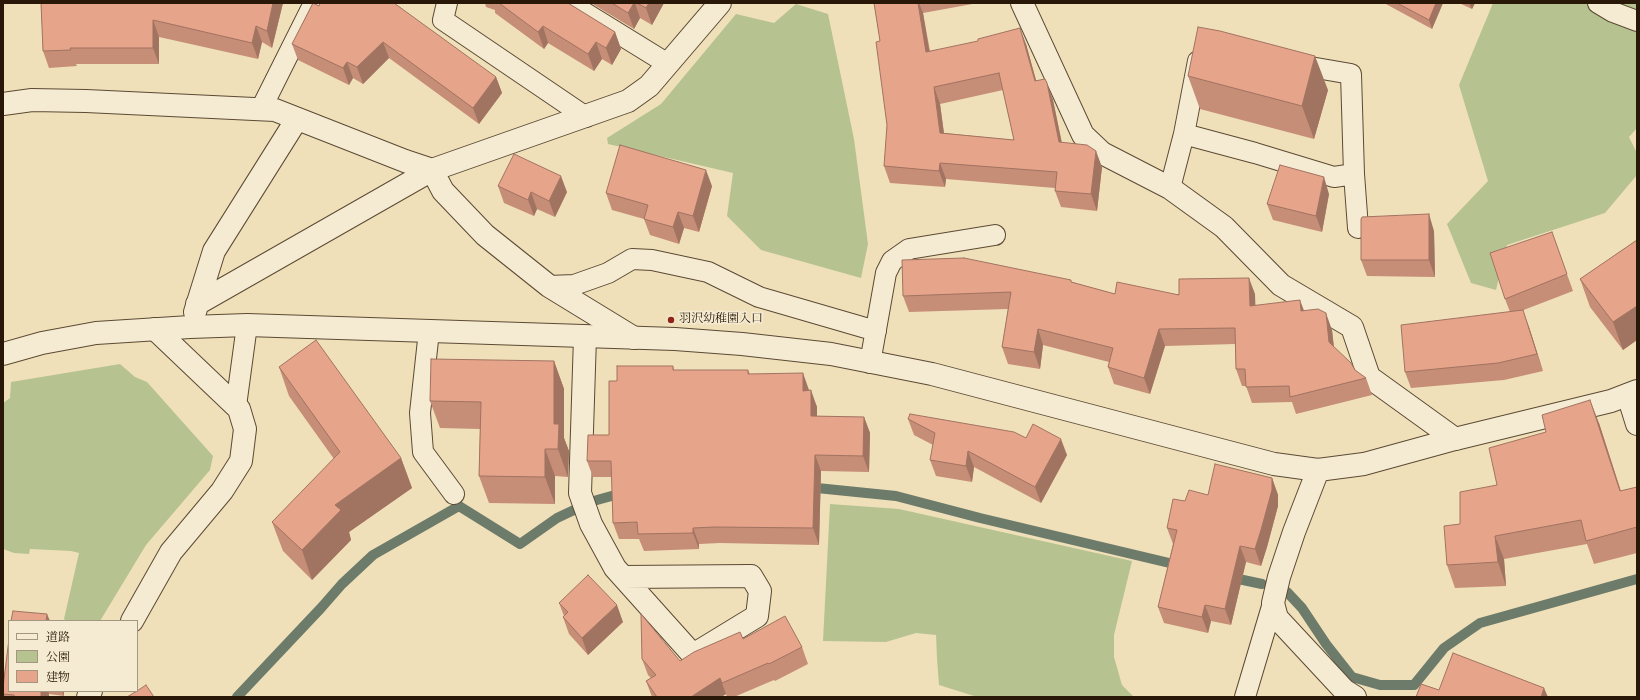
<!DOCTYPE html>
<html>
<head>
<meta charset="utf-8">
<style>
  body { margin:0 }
  #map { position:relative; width:1640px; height:700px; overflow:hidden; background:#f0e0b9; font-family:Vollkorn,"Noto Serif JP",serif }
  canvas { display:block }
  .frame { position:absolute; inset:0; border:4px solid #291808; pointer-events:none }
  .legend { position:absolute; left:8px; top:620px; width:130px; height:72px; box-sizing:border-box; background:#f5ebd2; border:1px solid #a39781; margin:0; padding:5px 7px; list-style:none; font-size:12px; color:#291808 }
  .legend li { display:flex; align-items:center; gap:8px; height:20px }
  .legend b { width:20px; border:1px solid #a39781 }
</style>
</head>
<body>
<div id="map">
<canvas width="1640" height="700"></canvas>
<div class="frame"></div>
<ul class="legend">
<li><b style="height:5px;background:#f5ebd2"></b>道路</li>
<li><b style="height:11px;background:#b6c391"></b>公園</li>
<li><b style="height:11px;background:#e6a48a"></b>建物</li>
</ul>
</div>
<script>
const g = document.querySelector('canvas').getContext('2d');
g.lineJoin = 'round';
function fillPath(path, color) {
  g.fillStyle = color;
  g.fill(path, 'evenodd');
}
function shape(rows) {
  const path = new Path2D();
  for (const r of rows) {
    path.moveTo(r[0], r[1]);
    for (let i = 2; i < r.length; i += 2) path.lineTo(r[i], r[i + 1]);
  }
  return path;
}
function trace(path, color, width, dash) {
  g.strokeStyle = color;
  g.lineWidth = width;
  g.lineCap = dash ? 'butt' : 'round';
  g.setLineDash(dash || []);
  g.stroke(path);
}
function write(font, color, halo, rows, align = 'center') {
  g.font = font + ' Vollkorn,"Noto Serif JP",serif';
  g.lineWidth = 3.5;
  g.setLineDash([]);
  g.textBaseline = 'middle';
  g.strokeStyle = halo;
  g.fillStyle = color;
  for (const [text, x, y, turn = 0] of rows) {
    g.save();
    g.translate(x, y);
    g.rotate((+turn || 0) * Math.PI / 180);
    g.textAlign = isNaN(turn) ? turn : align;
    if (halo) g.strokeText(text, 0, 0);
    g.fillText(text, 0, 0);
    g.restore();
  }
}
fillPath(shape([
  [1493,3,1637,3,1637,128,1629,137,1637,153,1637,175,1605,213,1507,245,1496,290,1471,283,1447,224,1488,181,1459,85],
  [796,4,828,14,854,139,868,244,861,278,761,250,727,216,733,173,608,144,607,138,661,104,736,14,774,23],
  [120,364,135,377,147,382,213,456,210,470,146,545,100,621,66,621,64,619,79,553,71,551,30,549,29,554,14,553,3,549,3,403,10,398,11,382],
  [830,504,899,509,1132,561,1114,635,1114,657,1122,685,1134,697,977,697,939,685,937,659,936,635,916,633,886,642,823,641]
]), '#b6c391');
trace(shape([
  [807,487,896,496,980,518,1182,566],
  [597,500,626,492],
  [1229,577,1262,584],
  [1287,592,1302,608,1326,644,1352,677,1380,685,1414,685,1444,648,1480,623,1637,579],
  [237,697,321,608,342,584,373,555,459,506,520,544,557,518,574,510]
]), '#6d7b6a', 10);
const service = shape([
  [447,3,443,20,586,117],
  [569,3,668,64],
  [1598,3,1613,12,1637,21],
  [261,109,314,3],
  [1184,134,1198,61],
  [1354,174,1358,228],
  [1170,188,1184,134,1255,153,1334,177,1354,174,1351,74,1293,64],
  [549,286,574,285,608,273,632,259,652,260,708,272,759,297,876,331],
  [429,331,420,413,423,452,454,494],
  [870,363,886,273,892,261,909,249,995,235],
  [236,406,247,325],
  [1245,697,1273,603]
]);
const minor = shape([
  [1022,3,1083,135,1102,153,1170,188,1224,227,1281,285,1352,327,1369,377,1455,439],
  [3,104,32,100,86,101,275,110,405,161,432,170,443,191,485,235,549,286,634,338],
  [197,304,432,170,628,101,649,86,720,3],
  [195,312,214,251,297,119],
  [585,337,580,493,591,524,615,568,693,655,757,616,760,591,751,576,623,577],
  [1628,395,1637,424],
  [1318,470,1294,532,1279,577,1273,603,1277,618,1344,690,1355,697],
  [132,621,171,552,222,491,241,461,245,429,239,409,155,329],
  [88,697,91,691]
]);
const tertiary = shape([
  [3,354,42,343,96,333,190,327,247,325,675,339,742,344,831,354,932,374,1274,464,1318,470,1364,464,1455,439,1611,401,1637,391]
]);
trace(service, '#5b4a34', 22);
trace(minor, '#5b4a34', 24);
trace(tertiary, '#5b4a34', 24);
trace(service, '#f5ebd2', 20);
trace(minor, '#f5ebd2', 22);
trace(tertiary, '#f5ebd2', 22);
fillPath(shape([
  [4,3,283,3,272,48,262,42,258,59,159,37,159,64,76,64,77,66,49,68,43,51,41,3],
  [313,3,496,77,502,93,479,124,389,58,363,84,353,78,349,85,298,60,292,44],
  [485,3,568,3,615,32,621,49,612,65,602,59,594,71,548,43,544,49,495,13,495,10,486,7],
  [591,3,664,3,652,25,640,18,634,29],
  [874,3,978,3,923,13,930,51,1026,44,1036,81,1053,100,1062,143,1102,167,1097,211,1061,207,1055,191,1055,188,946,179,945,187,890,183,884,166,887,125,880,41],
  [1003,90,1014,140,944,133,940,104],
  [1384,3,1443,3,1432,29],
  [1459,3,1475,3,1472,9],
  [1188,76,1328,90,1314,139,1200,109],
  [498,186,567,192,555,217,537,209,534,216,504,203],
  [712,186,699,232,684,228,679,244,650,235,644,219,612,210,606,193],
  [1329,194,1322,232,1273,220,1267,204],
  [1434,231,1435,277,1367,276,1361,260],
  [1552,232,1573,291,1521,311,1529,327,1543,371,1504,380,1411,388,1405,372,1510,312,1505,299],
  [1637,240,1637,340,1623,350,1590,307,1580,279],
  [1072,282,1115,294,1255,294,1255,305,1304,310,1332,330,1334,347,1355,370,1366,378,1372,395,1296,414,1292,402,1252,403,1246,386,1242,386,1236,369,1235,344,1165,346,1150,394,1114,384,1108,367,1109,362,1043,345,1040,369,1008,364,1002,347,1008,309,909,312,903,296],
  [554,361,564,389,564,438,569,451,568,477,555,476,555,504,489,503,479,476,480,429,440,428,430,401],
  [673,366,674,370,748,370,750,374,809,390,817,407,817,416,864,417,870,433,869,472,821,471,819,545,720,543,699,544,699,549,644,551,639,539,619,539,613,523,612,477,593,477,587,461,609,435,617,381],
  [279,367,401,458,412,488,349,532,351,540,312,580,283,551,272,522,334,459,289,396],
  [908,419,1026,438,1067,455,1041,503,974,467,972,482,936,476,930,460,933,445,914,435],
  [1599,423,1621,491,1637,487,1637,553,1594,564,1587,544,1504,559,1506,586,1455,588,1447,565,1460,524,1497,485],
  [1272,478,1278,495,1278,506,1267,547,1261,566,1246,562,1231,625,1211,621,1208,633,1164,623,1158,607,1173,544,1167,528,1185,501],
  [559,603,623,622,588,655,569,634,563,617,564,616],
  [743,639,802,647,808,664,775,681,774,680,734,697,727,697,726,694,721,697,652,697,646,681,651,678,648,675,642,659,680,661],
  [3,687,9,691,64,691,64,696,49,694,49,697,3,697]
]), '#c68d77');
fillPath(shape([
  [273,3,283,3,272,48,267,31],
  [634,3,635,3,640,18,634,29,628,13],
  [649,3,664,3,652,25,646,8],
  [918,3,919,3,923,13,932,68,926,52],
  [1436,3,1443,3,1432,29,1429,20],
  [1469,3,1475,3,1472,9],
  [153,20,159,37,159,64,153,48],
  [256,26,262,42,258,59,252,43],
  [543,26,548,43,544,49,538,32],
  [1020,28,1026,44,1041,98,1035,81],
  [615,32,621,49,612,65,606,48],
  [383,42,389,58,363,84,357,67],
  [596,42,602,59,594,71,588,54],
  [1315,56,1328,90,1314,139,1302,106],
  [347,62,353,78,349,85,343,68],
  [496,77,502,93,479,124,473,108],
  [1047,83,1053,100,1065,159,1059,142],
  [934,87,940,104,946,149,940,133],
  [1096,151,1102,167,1097,211,1091,194],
  [940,163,946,179,945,187,939,171],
  [706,170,712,186,699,232,693,216],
  [561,176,567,192,555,217,549,201],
  [1324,177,1329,194,1322,232,1316,216],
  [531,192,537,209,534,216,528,200],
  [678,212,684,228,679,244,673,227],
  [1429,214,1434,231,1435,277,1429,260],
  [1249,278,1255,294,1256,322,1250,306],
  [1300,300,1306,316,1301,311],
  [1637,306,1637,340,1623,350,1613,322],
  [1523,310,1529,327,1543,371,1537,354],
  [1326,313,1332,330,1335,359,1329,342],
  [1038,329,1043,345,1040,369,1034,352],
  [1159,329,1165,346,1150,394,1144,378],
  [554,361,564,389,564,438,569,451,568,477,558,449,554,424],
  [803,373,809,390,809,407,803,391],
  [811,390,817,407,817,432,811,416],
  [1590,400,1599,423,1628,514,1620,491],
  [864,417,870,433,869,472,863,456],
  [1061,439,1067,455,1041,503,1035,487],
  [545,449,555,476,555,504,545,477],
  [968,451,974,467,972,482,966,466],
  [815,455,821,471,819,545,813,528],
  [401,458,412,488,349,532,351,540,312,580,302,550,335,505],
  [1272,478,1278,495,1278,506,1267,547,1261,566,1255,549],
  [693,528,699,544,699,549,693,533],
  [1495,536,1504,559,1506,586,1498,562],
  [1240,546,1246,562,1231,625,1225,609],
  [617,605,623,622,588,655,582,638],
  [1205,605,1211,621,1208,633,1202,617],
  [47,614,50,621,46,621],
  [720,678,726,694,721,697,691,697],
  [1544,688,1548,697,1541,697],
  [41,691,48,691,49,694,49,697,41,697],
  [62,691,64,691,64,696]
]), '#a17361');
const building = shape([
  [41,3,273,3,267,31,256,26,252,43,153,20,153,48,70,48,71,50,43,51,41,3],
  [313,3,319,6,320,3,394,3,496,77,473,108,383,42,357,67,347,62,343,68,292,44,313,3],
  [499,3,568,3,615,32,606,48,596,42,588,54,543,26,538,32,499,3],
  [612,3,634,3,628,13,612,3],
  [637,3,649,3,646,8,637,3],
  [874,3,918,3,926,52,978,41,978,39,1020,28,1035,81,1045,79,1047,83,1059,142,1087,145,1096,151,1091,194,1055,191,1057,172,940,163,939,171,884,166,887,125,876,42,880,41,874,3],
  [999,73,1014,140,940,133,934,87,999,73],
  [1397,3,1436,3,1429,20,1397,3],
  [1198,27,1220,31,1315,56,1302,106,1188,76,1198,27],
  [620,145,706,170,693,216,678,212,673,227,644,219,648,205,606,193,620,145],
  [514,154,561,176,549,201,531,192,528,200,498,186,514,154],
  [1280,165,1324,177,1316,216,1267,204,1280,165],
  [1429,214,1429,260,1361,260,1361,219,1362,217,1429,214],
  [1552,232,1567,274,1505,299,1490,253,1552,232],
  [1637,240,1637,306,1613,322,1580,279,1637,240],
  [964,258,1071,280,1071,282,1115,294,1117,282,1179,295,1179,279,1249,278,1250,306,1300,300,1301,311,1318,309,1326,313,1329,342,1351,363,1355,370,1366,378,1290,397,1289,386,1246,387,1245,369,1236,369,1235,328,1159,329,1144,378,1108,367,1113,348,1038,329,1034,352,1002,347,1011,292,903,296,902,260,964,258],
  [1523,310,1537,354,1498,363,1405,372,1401,325,1523,310],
  [316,340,401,458,335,505,341,510,302,550,272,522,340,452,279,367,316,340],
  [431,359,554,361,554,424,559,424,558,449,545,449,545,477,479,476,481,402,430,401,431,359],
  [617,366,673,366,673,370,748,370,748,374,803,373,803,391,811,390,811,416,864,417,863,456,815,455,813,528,714,527,693,528,693,533,638,534,637,522,613,523,611,461,587,461,588,435,609,435,609,381,617,381,617,366],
  [1590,400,1620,491,1637,487,1637,527,1586,541,1581,520,1495,536,1498,562,1447,565,1444,526,1460,524,1460,492,1497,485,1489,448,1546,432,1542,415,1590,400],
  [910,414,1014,432,1026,438,1033,424,1061,439,1035,487,968,451,966,466,930,460,935,433,908,419,910,414],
  [1215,464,1272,478,1272,490,1261,530,1255,549,1240,546,1225,609,1205,605,1202,617,1158,607,1177,530,1167,528,1173,499,1185,501,1189,490,1208,495,1215,464],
  [588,575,617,605,582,638,563,617,568,612,559,603,588,575],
  [13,611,47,614,46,621,11,621,13,611],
  [641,614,680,661,694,652,740,632,743,639,785,616,802,647,769,664,768,663,722,683,720,678,691,697,657,697,646,681,656,675,642,659,641,614],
  [9,639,9,691,41,691,41,697,14,697,14,695,3,694,3,687,9,639],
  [1453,653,1544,688,1541,697,1416,697,1421,684,1439,690,1453,653],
  [146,685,154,697,127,697,137,691,146,685]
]);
fillPath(building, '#e6a48a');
trace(building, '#a17361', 1);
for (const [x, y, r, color] of [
  [671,320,4,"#8f2418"]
]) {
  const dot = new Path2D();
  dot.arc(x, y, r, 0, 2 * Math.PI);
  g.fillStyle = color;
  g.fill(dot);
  trace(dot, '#f5ebd2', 1.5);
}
write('12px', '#291808', '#f5ebd2', [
  ["羽沢幼稚園入口",679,320]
], 'left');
</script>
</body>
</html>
